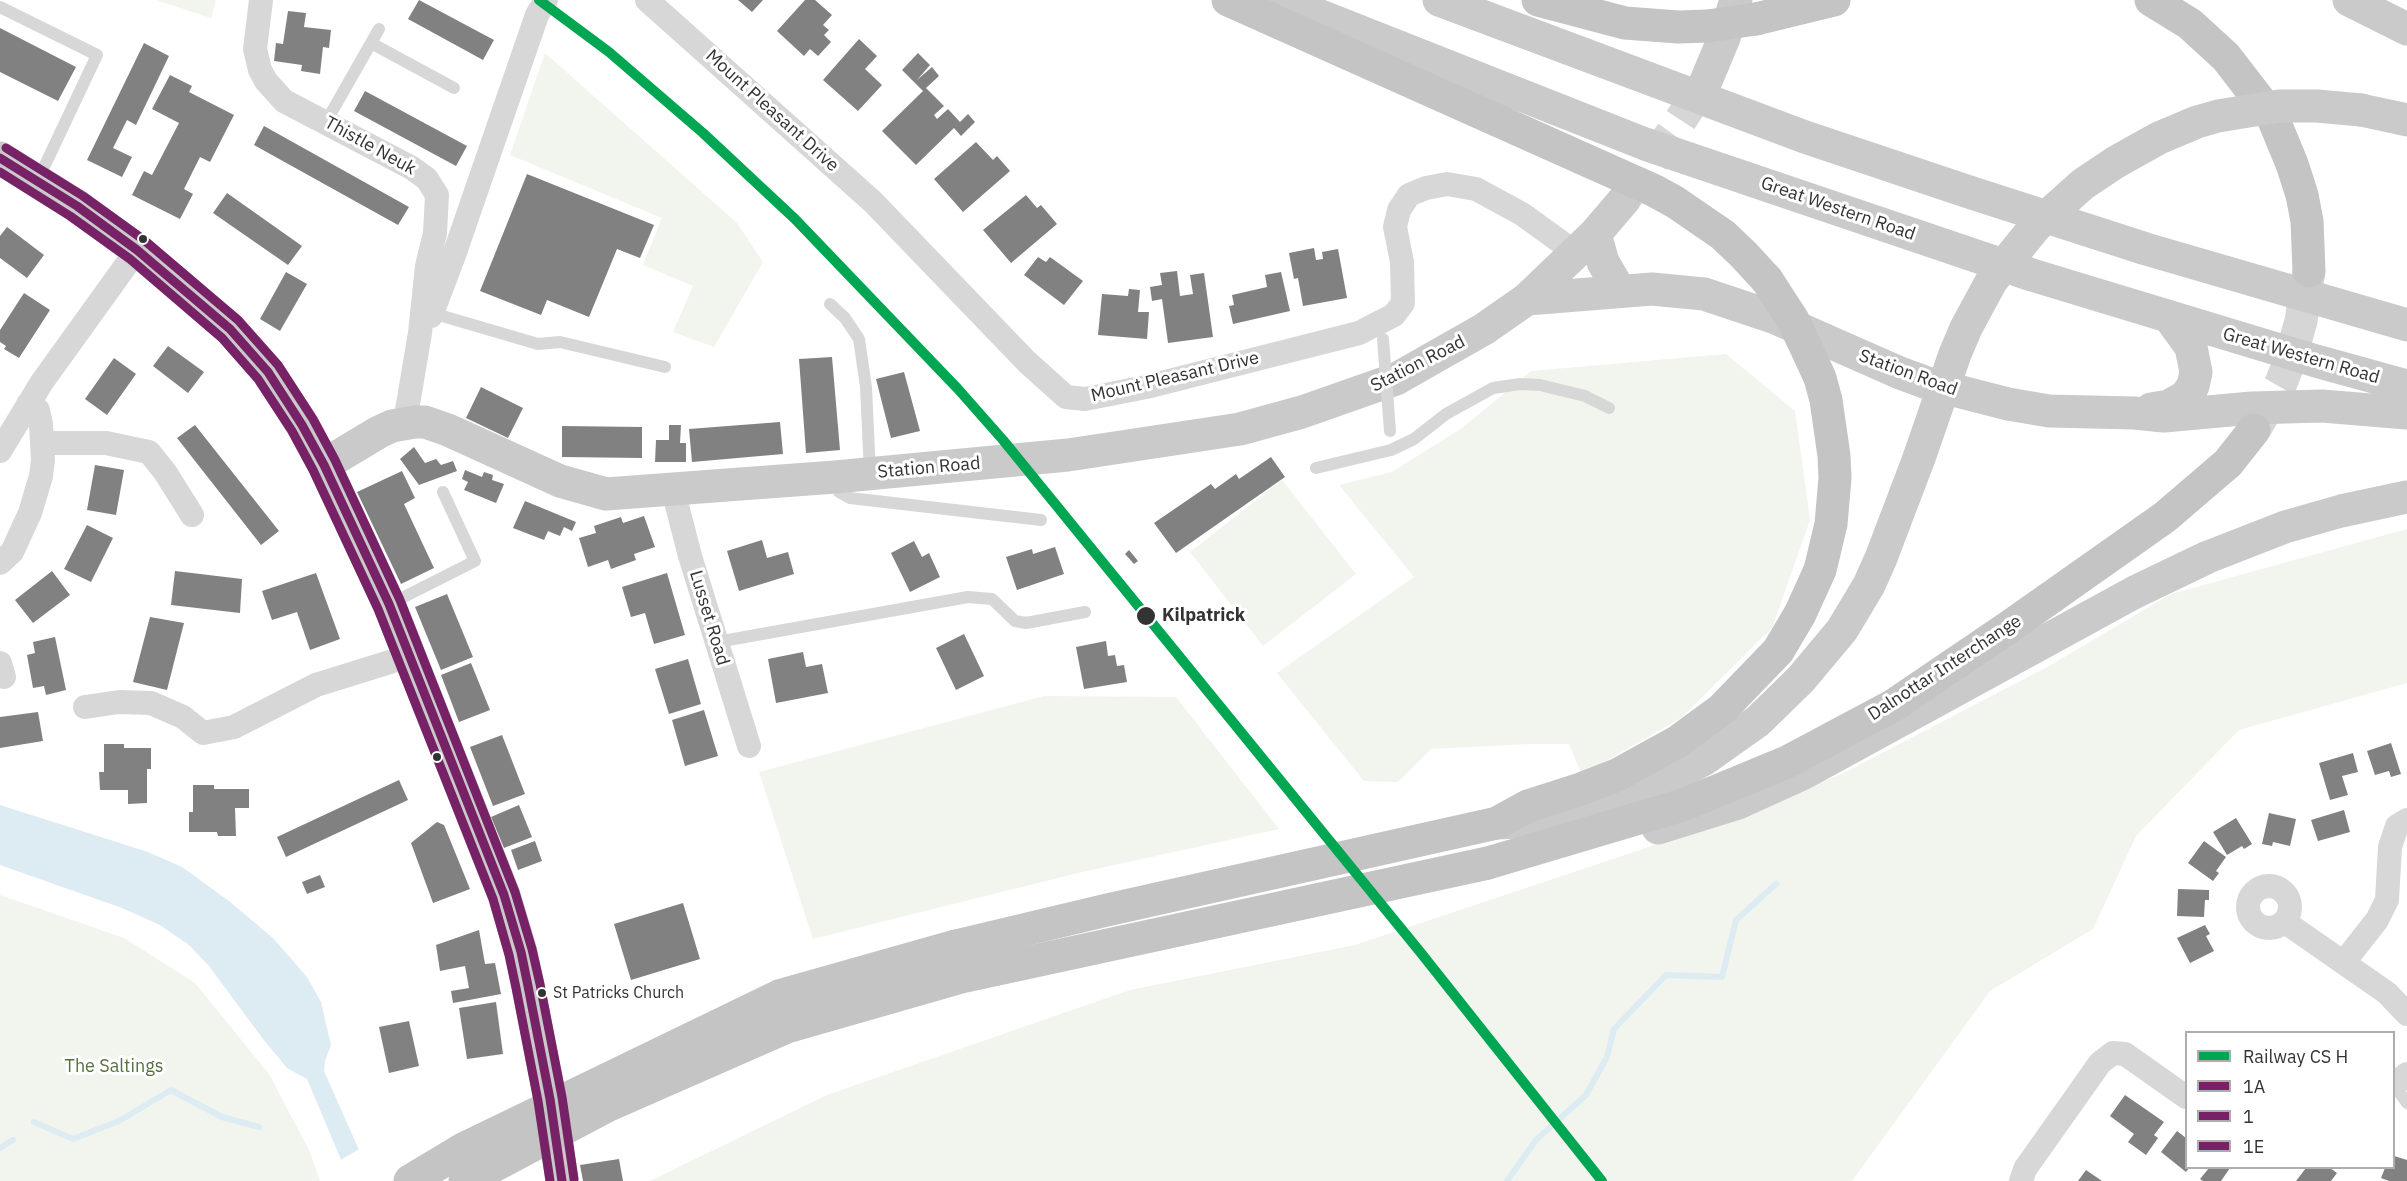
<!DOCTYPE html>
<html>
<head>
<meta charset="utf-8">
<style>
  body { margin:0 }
  #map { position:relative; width:2407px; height:1181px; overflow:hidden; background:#fff; font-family:"IBM Plex Sans",sans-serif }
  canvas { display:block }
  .legend { position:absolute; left:2185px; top:1031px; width:210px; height:138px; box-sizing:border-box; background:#fff; border:2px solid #adadad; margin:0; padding:8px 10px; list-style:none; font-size:18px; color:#333 }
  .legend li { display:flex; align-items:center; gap:12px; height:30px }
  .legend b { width:30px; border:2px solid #adadad }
</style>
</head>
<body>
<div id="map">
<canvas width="2407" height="1181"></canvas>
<ul class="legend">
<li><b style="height:8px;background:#00a651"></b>Railway CS H</li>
<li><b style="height:8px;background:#772166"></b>1A</li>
<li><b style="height:8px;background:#772166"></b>1</li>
<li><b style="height:8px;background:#772166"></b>1E</li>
</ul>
</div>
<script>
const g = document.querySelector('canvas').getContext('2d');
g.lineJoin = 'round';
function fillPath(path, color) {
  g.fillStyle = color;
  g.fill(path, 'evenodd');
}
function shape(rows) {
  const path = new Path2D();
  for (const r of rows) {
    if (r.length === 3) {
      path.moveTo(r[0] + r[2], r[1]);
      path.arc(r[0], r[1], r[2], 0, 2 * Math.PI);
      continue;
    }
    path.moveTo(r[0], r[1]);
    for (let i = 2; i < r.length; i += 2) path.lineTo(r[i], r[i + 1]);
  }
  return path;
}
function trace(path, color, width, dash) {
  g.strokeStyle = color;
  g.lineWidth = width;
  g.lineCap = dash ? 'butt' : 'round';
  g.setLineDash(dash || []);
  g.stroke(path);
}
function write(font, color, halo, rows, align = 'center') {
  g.font = font + ' "IBM Plex Sans",sans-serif';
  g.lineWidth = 6;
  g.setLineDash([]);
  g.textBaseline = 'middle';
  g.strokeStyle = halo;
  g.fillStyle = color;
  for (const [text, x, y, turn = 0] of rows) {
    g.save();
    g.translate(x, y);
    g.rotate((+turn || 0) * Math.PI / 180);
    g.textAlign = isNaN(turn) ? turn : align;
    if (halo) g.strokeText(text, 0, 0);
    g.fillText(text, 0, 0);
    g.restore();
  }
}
fillPath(shape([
  [156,0,216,0,211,18],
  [545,53,737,223,763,262,714,347,673,332,693,286,643,265,662,218,510,155],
  [1726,354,1795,411,1810,520,1772,628,1681,718,1582,775,1569,744,1530,744,1431,749,1398,782,1364,781,1277,673,1414,577,1339,485,1392,472,1462,428,1531,371],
  [1282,480,1356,574,1263,646,1190,552],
  [2407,529,2407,683,2239,730,2136,836,2093,929,1990,991,1852,1181,650,1181,827,1095,1130,990,1355,945,1640,850,1840,775,2049,666,2171,594],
  [1044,696,1176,697,1279,829,1078,873,813,939,759,772],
  [0,895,124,938,195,983,269,1074,309,1150,320,1181,0,1181]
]), '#f1f5ed');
fillPath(shape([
  [0,805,148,852,182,867,229,901,274,939,307,977,321,1002,331,1045,325,1061,324,1071,371,1177,350,1181,307,1079,287,1068,263,1039,209,966,189,945,160,925,122,908,0,865]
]), '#ddebf3');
fillPath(shape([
  [361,1148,373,1176,378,1181,347,1181,339,1161]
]), '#fff');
trace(shape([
  [34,1122,73,1139,119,1121,171,1090,222,1117,259,1127],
  [0,1148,13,1140],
  [1507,1181,1536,1140,1586,1095,1607,1057,1614,1029,1666,975,1722,977,1736,920,1776,884]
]), '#ddebf3', 6);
fillPath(shape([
  [419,0,494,40,483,60,408,19],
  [738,0,763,0,752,12],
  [805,0,815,0,832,15,823,25,829,30,824,35,831,42,818,56,810,49,804,56,777,31],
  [288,11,306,13,304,27,331,30,329,48,323,47,320,74,301,71,302,65,274,61,276,43,283,44],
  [0,28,76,67,58,101,0,72],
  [859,39,877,56,865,69,882,85,858,111,823,80],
  [144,43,169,56,136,125,127,120,113,148,132,157,122,177,87,160],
  [918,53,930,65,917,80,932,67,939,76,926,88,944,106,934,115,937,119,948,109,960,122,968,114,975,122,961,136,954,128,916,165,882,131,923,91,902,70],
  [170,75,192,86,189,92,234,115,210,162,200,157,184,189,193,194,180,219,132,195,144,171,152,175,179,123,152,109],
  [365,91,467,146,456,166,354,111],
  [264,126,409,207,398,225,254,145],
  [976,142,993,160,997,156,1010,171,963,212,934,179],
  [527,174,654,225,640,258,617,249,589,317,547,300,541,315,480,291],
  [227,193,302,246,288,265,213,213],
  [1026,195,1037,208,1041,205,1057,224,1011,263,983,230],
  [7,227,44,255,27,278,0,258,0,236],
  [1314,248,1316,260,1323,259,1322,252,1338,249,1347,298,1303,306,1298,278,1294,279,1289,253],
  [1038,257,1046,262,1050,257,1083,281,1064,305,1024,275],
  [1177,271,1180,296,1193,294,1190,275,1204,273,1213,337,1168,343,1162,299,1152,301,1150,287,1162,285,1160,273],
  [286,272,307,284,280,331,260,319],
  [1281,272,1290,311,1233,324,1229,306,1234,305,1232,295,1267,287,1265,275],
  [1129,289,1140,290,1138,312,1149,312,1147,339,1098,335,1102,294,1128,296],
  [24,293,50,310,19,358,4,349,6,346,0,342,0,330],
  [168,346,204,372,188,393,153,366],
  [832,357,840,450,806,453,799,359],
  [114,358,136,374,107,415,85,399],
  [904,372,920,431,891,438,876,379],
  [481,387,523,408,508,438,466,418],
  [780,422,783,454,692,462,689,429],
  [195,425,279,531,261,545,177,438],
  [669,425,681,425,680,443,686,443,686,462,655,462,656,440,669,440],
  [562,426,642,427,642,458,562,457],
  [414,447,425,463,436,459,441,465,453,461,457,471,419,485,400,459],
  [1271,457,1285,477,1176,553,1154,523,1211,484,1215,489,1236,474,1239,479],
  [95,465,124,470,116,515,87,510],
  [465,470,482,477,484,472,493,475,492,480,504,484,496,503,464,490,468,482,462,479],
  [402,471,415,498,404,504,434,568,401,584,357,492],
  [525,501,576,522,572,531,564,527,560,536,548,531,544,540,513,528],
  [644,516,655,547,634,554,636,560,611,569,608,560,588,567,579,538,596,533,594,526,621,517,623,523],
  [87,525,113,538,91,582,64,569],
  [762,540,767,558,788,552,794,574,739,591,727,551],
  [914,541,922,557,929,553,940,577,910,592,891,553],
  [1055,547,1064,574,1017,590,1006,557,1032,549,1033,554],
  [1129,550,1138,561,1134,564,1125,554],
  [52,571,70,595,33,623,15,600],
  [175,571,242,579,240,613,171,605],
  [316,573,340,639,310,650,297,612,272,620,262,591],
  [667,573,685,635,654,644,645,613,631,617,622,587],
  [447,594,473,657,441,670,415,607],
  [150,617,184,623,167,690,133,682],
  [964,634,984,676,956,690,936,648],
  [55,637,66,690,46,695,44,686,33,688,27,655,35,653,33,642],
  [1106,641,1108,656,1115,655,1117,666,1124,665,1127,682,1084,689,1076,647],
  [803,652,806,667,822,664,828,693,776,703,768,659],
  [688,659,701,704,669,714,655,669],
  [471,663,490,710,459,722,441,675],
  [704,710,718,756,685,766,672,720],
  [38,712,43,741,0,748,0,717],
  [502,735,525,794,493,806,470,747],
  [2391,743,2401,774,2391,777,2389,771,2375,775,2367,751],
  [104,744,124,744,124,748,151,748,151,769,147,769,147,803,128,804,128,790,100,790,99,772,104,772],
  [2353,753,2358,772,2342,776,2348,795,2330,800,2319,763],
  [399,780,408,800,286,857,277,837],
  [193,785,214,785,214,789,249,789,249,808,235,808,236,836,218,836,217,832,189,832,189,812,193,812],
  [519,805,532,837,504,848,491,817],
  [2344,810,2350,832,2318,841,2311,820],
  [2269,813,2296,819,2290,846,2273,842,2272,846,2262,844],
  [2236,818,2252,844,2244,849,2242,846,2227,855,2213,832],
  [437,822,444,825,470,889,433,903,411,843],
  [535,841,542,861,518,870,511,850],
  [2204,841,2226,857,2216,871,2219,873,2213,881,2188,863],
  [320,875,325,887,307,894,302,882],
  [2178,889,2209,890,2209,900,2205,900,2204,917,2177,916],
  [683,903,700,959,631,980,614,924],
  [2205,925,2210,934,2206,936,2214,951,2190,963,2177,938],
  [479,930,485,964,495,963,501,994,453,1003,451,991,469,988,465,966,440,971,436,945],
  [496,1002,503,1054,467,1059,459,1008],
  [409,1021,419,1066,389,1073,379,1027],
  [2125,1095,2164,1122,2154,1135,2158,1138,2146,1155,2128,1142,2134,1134,2110,1116],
  [2177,1131,2186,1138,2186,1168,2189,1168,2186,1172,2161,1152],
  [2394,1156,2407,1160,2407,1181,2389,1181,2381,1178,2385,1168,2394,1168],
  [619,1159,623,1181,583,1181,580,1165],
  [2209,1168,2230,1168,2221,1181,2203,1181,2200,1179],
  [2306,1168,2330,1168,2337,1173,2331,1181,2296,1181],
  [2086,1170,2102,1181,2078,1181]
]), '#818181');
trace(shape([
  [1624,200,1672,133,1706,81]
]), '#d6d6d6', 33, [33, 16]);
trace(shape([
  [2255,429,2281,383,2290,360,2301,321,2309,271]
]), '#d6d6d6', 33, [33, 16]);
trace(shape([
  [0,7,97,55,38,180],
  [371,43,454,88],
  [326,122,379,29],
  [830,304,845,318,859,339,866,387,870,473],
  [432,313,538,344,560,342,665,367],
  [1316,468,1391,450,1414,439,1446,414,1493,388,1520,384,1540,385,1585,396,1609,408],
  [835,478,839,492,850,498,1041,520],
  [390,604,475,561,443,492],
  [717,642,968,597,992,599,1015,621,1026,623,1085,612],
  [2394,1085,2407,1103]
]), '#d7d7d7', 12);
trace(shape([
  [261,0,255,49,260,70,266,81,284,101,412,168,427,179,437,195,435,233,427,266,420,333,405,422],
  [647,0,873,202,1027,362,1066,397,1085,399,1146,387,1359,333,1394,315,1403,303,1402,262,1395,227,1399,210,1409,195,1426,188,1447,184,1476,189,1522,214,1576,253],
  [431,316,453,258,537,15,546,0],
  [42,443,106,443,149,452,165,472,192,515],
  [0,451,42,382,137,250],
  [673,490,690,556,749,746],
  [0,563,12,552,30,513,41,476,43,460,41,424,38,410,28,404],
  [0,663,4,677],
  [85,707,119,702,151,703,183,717,203,733,234,727,316,685,409,656],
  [2269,907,21],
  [2285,922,2387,993,2407,1014],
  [2344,962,2377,920,2387,900,2390,847,2397,826,2407,820],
  [2394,1085,2407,1074],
  [2021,1181,2025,1169,2100,1063,2113,1053,2125,1054,2186,1097]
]), '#d7d7d7', 24);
trace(shape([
  [1280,0,1645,144,2032,275,2316,361,2407,386],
  [1439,0,1805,137,1966,191,2146,249,2407,325],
  [2349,0,2407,29],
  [1706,81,1724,38,1736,0],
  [2361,110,2407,120],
  [0,158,77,206,137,250,230,329,268,372,302,425,324,465,389,604,504,895,521,952,528,986,550,1099,562,1181],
  [1595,234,1603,262,1619,290],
  [1527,299,1652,289,1704,294,1773,317,1900,373,1930,384,2008,404,2049,411,2134,413,2164,416,2252,408,2322,406,2407,413],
  [2151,409,2169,406,2185,397,2193,386,2196,372,2191,347,2170,318],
  [324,465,379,432,392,426,415,422,425,422,448,430,560,481,606,494,835,477,1068,455,1240,429,1302,412,1396,379,1484,329,1527,299,1595,234,1624,200],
  [1497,823,1543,821,1650,788,1703,760,1758,721,1801,679,1842,630,1869,585,1881,558,1919,458],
  [1658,828,1738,803,1802,774,2135,592,2208,557,2285,527,2341,511,2407,497]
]), '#cacaca', 33);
trace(shape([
  [1228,0,1653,190,1675,202,1723,235,1744,255,1767,280],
  [1538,0,1625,23,1678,27,1708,26],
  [2151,0,2190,24,2226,57,2273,118,2292,164,2302,195,2307,221,2309,271],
  [1756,19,1834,0],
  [1488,863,1683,805,1787,762,1894,705,2009,627,2165,517,2228,463,2254,430],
  [956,946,1107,910,1497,823,1528,806,1581,789,1617,775,1677,742,1722,709,1778,651,1800,614,1820,570,1831,524,1835,478,1834,456,1826,400,1820,378,1810,356]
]), '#c4c4c4', 33);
trace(shape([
  [1383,339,1390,431]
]), '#d7d7d7', 12);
trace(shape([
  [1919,458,1955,354,1966,328,1992,280,2035,227,2083,184,2116,162,2159,138,2197,122,2218,116,2279,106,2317,106,2361,110]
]), '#cacaca', 33);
trace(shape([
  [1708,26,1756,19],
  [1767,280,1793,320,1810,356],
  [410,1181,465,1148,779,996,956,946],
  [465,1181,607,1106,787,1027,965,976,1488,863]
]), '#c4c4c4', 33);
trace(shape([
  [0,158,77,206,137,250,230,329,268,372,302,425,324,465,389,604,504,895,521,952,528,986,550,1099,562,1181]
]), '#772166', 9);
trace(shape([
  [0,172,70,216,130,259,222,338,258,379,292,431,313,470,378,609,493,899,509,955,516,988,538,1101,550,1181]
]), '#772166', 9);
trace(shape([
  [6,148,83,196,144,240,238,320,278,365,313,419,335,460,400,600,515,892,532,949,540,984,562,1097,574,1179]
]), '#772166', 9);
trace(shape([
  [539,0,609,52,703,133,795,219,958,389,1003,440,1421,953,1602,1181]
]), '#00a651', 10);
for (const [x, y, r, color] of [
  [143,239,5,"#333"],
  [1146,616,10,"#333"],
  [437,757,5,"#333"],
  [542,993,5,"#333"]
]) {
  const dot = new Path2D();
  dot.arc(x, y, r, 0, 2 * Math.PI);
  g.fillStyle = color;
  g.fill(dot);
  trace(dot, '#fff', 2);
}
write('16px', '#333', '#fff', [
  ["St Patricks Church",553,993]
], 'left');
write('18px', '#333', '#fff', [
  ["Mount Pleasant Drive",772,111,42],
  ["Thistle Neuk",370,146,29],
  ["Great Western Road",1838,209,19],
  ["Great Western Road",2301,356,16],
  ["Station Road",1418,364,-27],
  ["Station Road",1908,373,20],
  ["Mount Pleasant Drive",1175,377,-13],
  ["Station Road",929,468,-5],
  ["Lusset Road",709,618,73],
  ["Dalnottar Interchange",1945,668,-33]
]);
write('bold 18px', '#333', '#fff', [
  ["Kilpatrick",1162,616]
], 'left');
write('18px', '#56703f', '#fff', [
  ["The Saltings",114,1067]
]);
</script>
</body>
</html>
